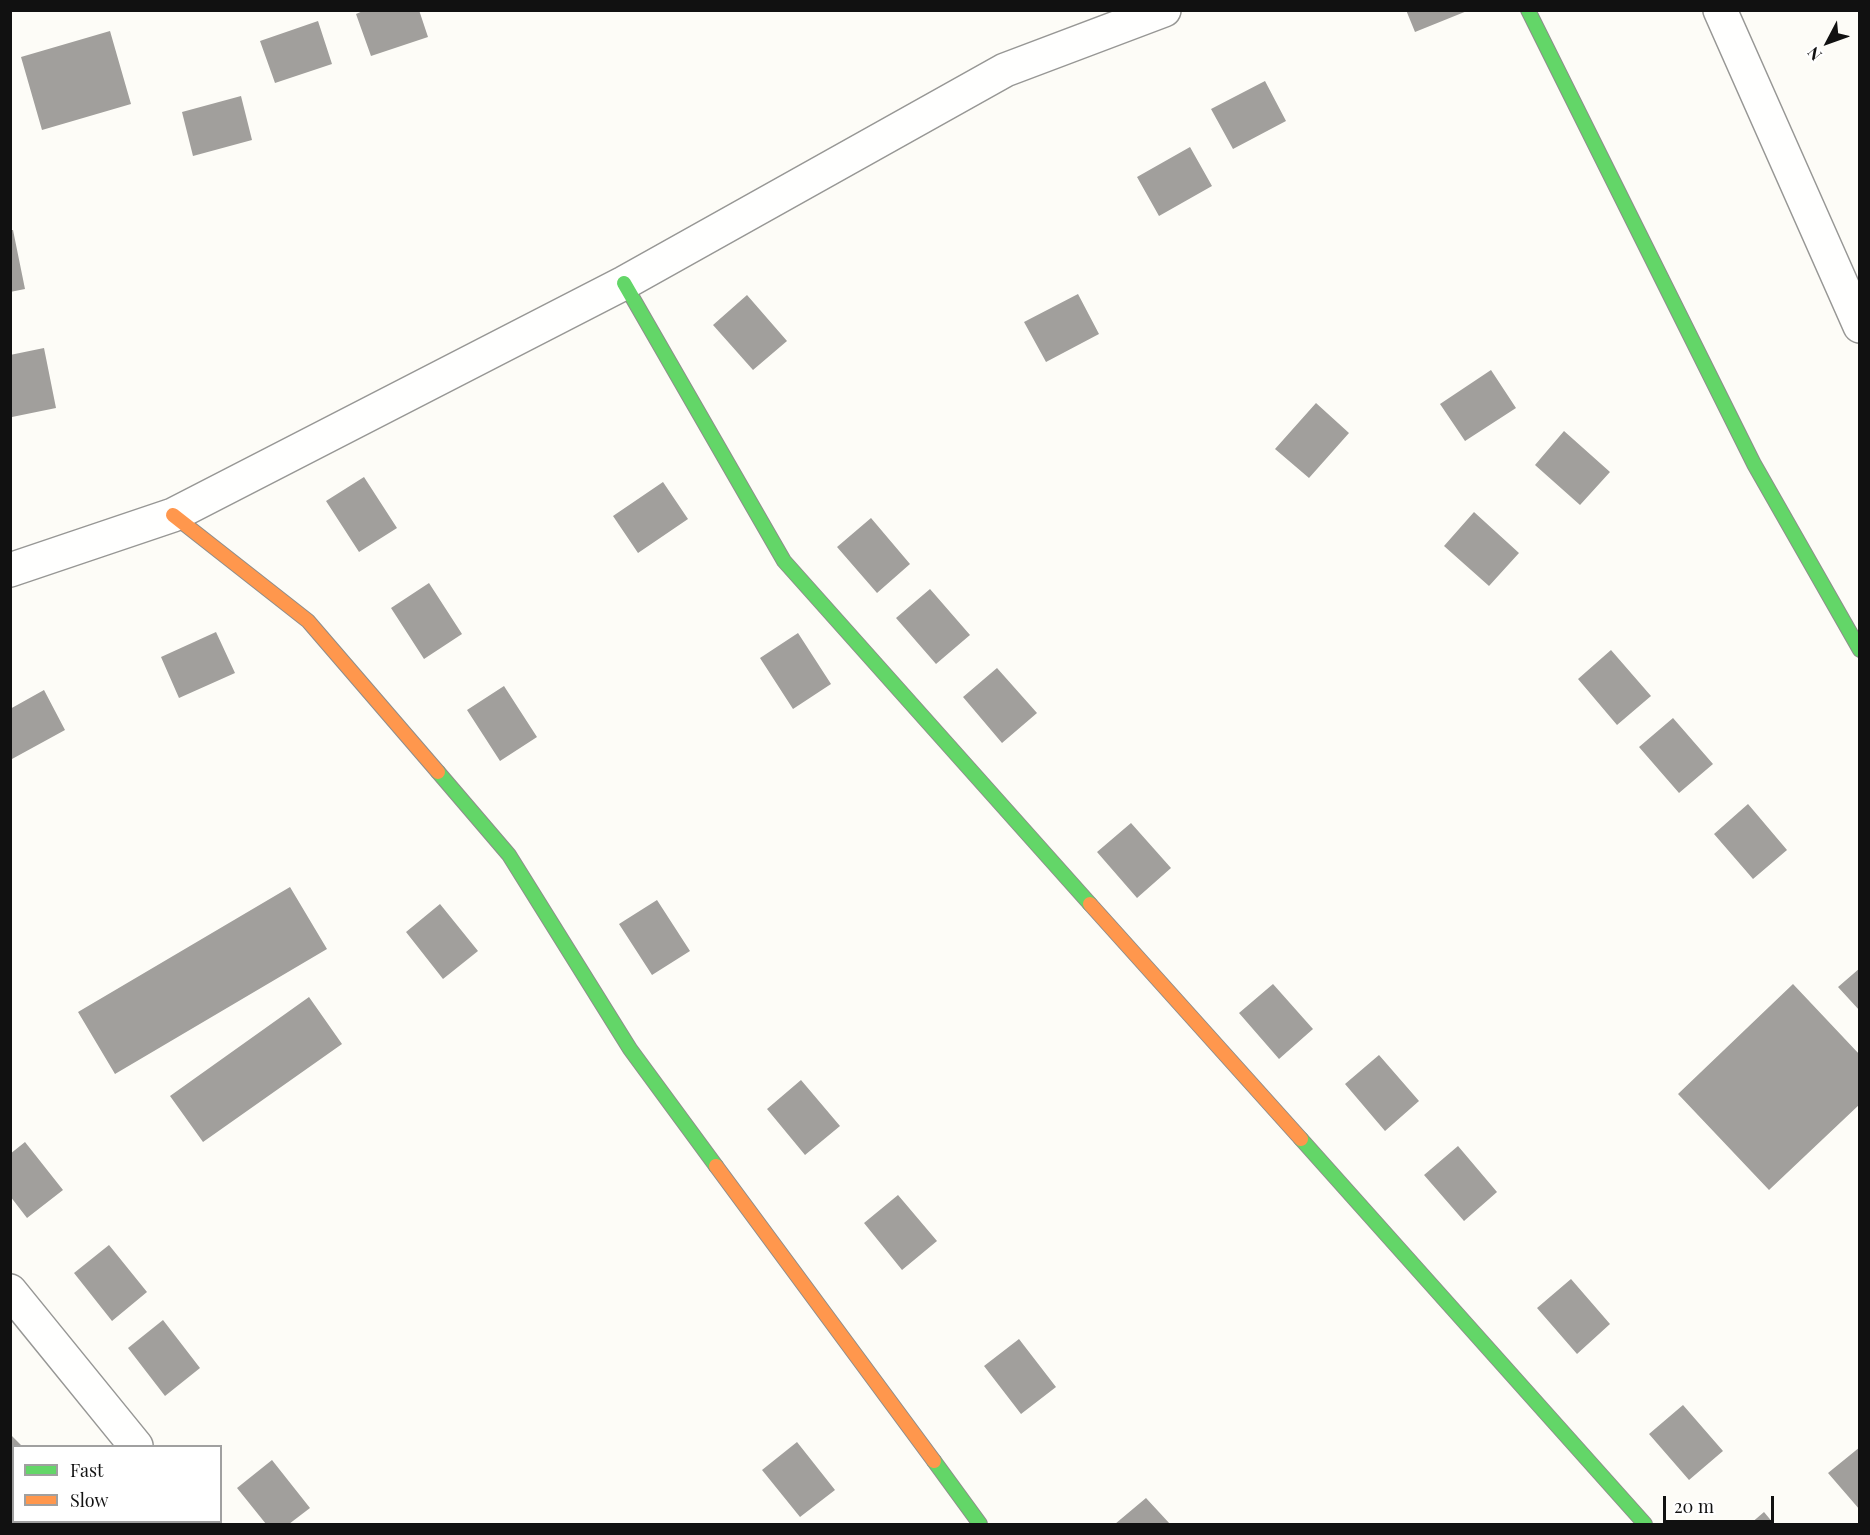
<!DOCTYPE html>
<html>
<head>
<meta charset="utf-8">
<style>
  body { margin:0 }
  #map { position:relative; width:1870px; height:1535px; overflow:hidden; background:#fdfcf7; font-family:"Playfair Display",serif }
  canvas { display:block }
  .frame { position:absolute; inset:0; border:12px solid #111; pointer-events:none }
  .legend { position:absolute; left:12px; top:1445px; width:210px; height:78px; box-sizing:border-box; background:#fff; border:2px solid #a0a0a0; margin:0; padding:8px 10px; list-style:none; font-size:18px; color:#111 }
  .legend li { display:flex; align-items:center; gap:12px; height:30px }
  .legend b { width:30px; border:2px solid #a0a0a0 }
  .north { position:absolute; left:1798px; top:12px; width:60px; height:60px; -webkit-text-stroke:4px #fff; paint-order:stroke; rotate:229deg; font-size:16px; font-weight:700; line-height:24px; text-align:center; color:#111 }
  .north::after { content:''; display:block; margin:auto; width:21px; height:27px; background:#111; clip-path:polygon(50% 0,100% 100%,50% 72%,0 100%) }
  .scale { position:absolute; left:1663px; top:1496px; width:111px; height:27px; box-sizing:border-box; border:3px solid #111; border-top:0; padding-left:8px; font-size:18px; line-height:21px; white-space:nowrap; color:#111; -webkit-text-stroke:4px #fff; paint-order:stroke }
</style>
</head>
<body>
<div id="map">
<canvas width="1870" height="1535"></canvas>
<div class="frame"></div>
<ul class="legend">
<li><b style="height:8px;background:#63d668"></b>Fast</li>
<li><b style="height:8px;background:#ff974d"></b>Slow</li>
</ul>
<div class="north">N</div>
<div class="scale">20 m</div>
</div>
<script>
const g = document.querySelector('canvas').getContext('2d');
g.lineJoin = 'round';
function fillPath(path, color) {
  g.fillStyle = color;
  g.fill(path, 'evenodd');
}
function shape(rows) {
  const path = new Path2D();
  for (const r of rows) {
    path.moveTo(r[0], r[1]);
    for (let i = 2; i < r.length; i += 2) path.lineTo(r[i], r[i + 1]);
  }
  return path;
}
function trace(path, color, width, dash) {
  g.strokeStyle = color;
  g.lineWidth = width;
  g.lineCap = dash ? 'butt' : 'round';
  g.setLineDash(dash || []);
  g.stroke(path);
}
fillPath(shape([
  [365,10,419,10,428,37,371,56,356,14],
  [1406,10,1467,10,1467,11,1415,32],
  [318,21,332,64,275,83,260,41],
  [110,31,131,104,42,130,21,57],
  [1265,81,1286,121,1233,149,1211,109],
  [241,96,252,140,193,156,182,112],
  [1190,147,1212,186,1159,216,1137,177],
  [10,230,13,230,25,289,10,292],
  [1078,294,1099,334,1046,362,1024,322],
  [747,295,787,341,753,370,713,325],
  [44,348,56,408,12,417,10,408,10,355],
  [1491,370,1516,408,1465,441,1440,404],
  [1316,403,1349,433,1309,478,1275,449],
  [1564,431,1610,472,1580,505,1535,465],
  [364,477,397,528,359,552,326,501],
  [663,482,688,519,638,553,613,516],
  [1474,512,1519,553,1489,586,1444,546],
  [871,518,910,564,877,593,837,547],
  [429,583,462,634,424,659,391,608],
  [930,589,970,635,936,664,896,618],
  [216,632,235,673,179,698,161,657],
  [798,633,831,684,793,709,760,658],
  [1611,650,1651,696,1617,725,1578,679],
  [997,668,1037,713,1002,743,963,697],
  [504,686,537,737,500,761,467,710],
  [44,690,65,730,12,759,10,756,10,709],
  [1673,718,1713,764,1679,793,1639,747],
  [1748,804,1787,850,1753,879,1714,834],
  [1131,823,1171,868,1137,898,1097,852],
  [290,887,327,949,115,1074,78,1012],
  [657,900,690,951,652,975,619,924],
  [440,904,478,951,443,979,406,932],
  [1860,968,1860,1011,1838,987],
  [1273,984,1313,1029,1279,1059,1239,1013],
  [1793,984,1860,1055,1860,1104,1769,1190,1678,1094],
  [309,997,342,1044,203,1142,170,1096],
  [1379,1055,1419,1101,1385,1131,1345,1084],
  [801,1080,840,1126,805,1155,767,1109],
  [25,1142,63,1190,27,1218,10,1196,10,1154],
  [1458,1146,1497,1192,1464,1221,1424,1175],
  [898,1195,937,1241,902,1270,864,1223],
  [109,1245,147,1292,112,1321,74,1273],
  [1571,1279,1610,1324,1577,1354,1537,1308],
  [163,1320,200,1368,165,1396,128,1348],
  [1019,1339,1056,1387,1021,1414,984,1366],
  [1683,1405,1723,1451,1689,1480,1649,1434],
  [10,1434,22,1446,14,1446,14,1456,10,1459],
  [797,1442,835,1490,800,1517,762,1470],
  [1860,1447,1860,1510,1828,1473],
  [272,1460,310,1508,289,1524,266,1524,237,1488],
  [1146,1498,1170,1524,1115,1524],
  [1764,1512,1774,1524,1750,1524]
]), '#a19f9c');
const street = shape([
  [1720,10,1860,326],
  [10,570,173,515,624,283,1005,70,1164,10],
  [10,1291,136,1446],
  [196,1522,199,1524]
]);
const fast = shape([
  [1528,10,1754,464,1860,650],
  [624,283,784,561,1090,904],
  [438,772,509,855,630,1049,716,1166],
  [1301,1139,1645,1524],
  [934,1461,980,1524]
]);
const slow = shape([
  [173,515,308,621,438,772],
  [1090,904,1301,1139],
  [716,1166,934,1461]
]);
trace(street, '#979795', 36);
trace(fast, '#8e8d8b', 16);
trace(slow, '#8e8d8b', 16);
trace(street, '#fffffe', 33);
trace(fast, '#63d668', 14);
trace(slow, '#ff974d', 14);
</script>
</body>
</html>
